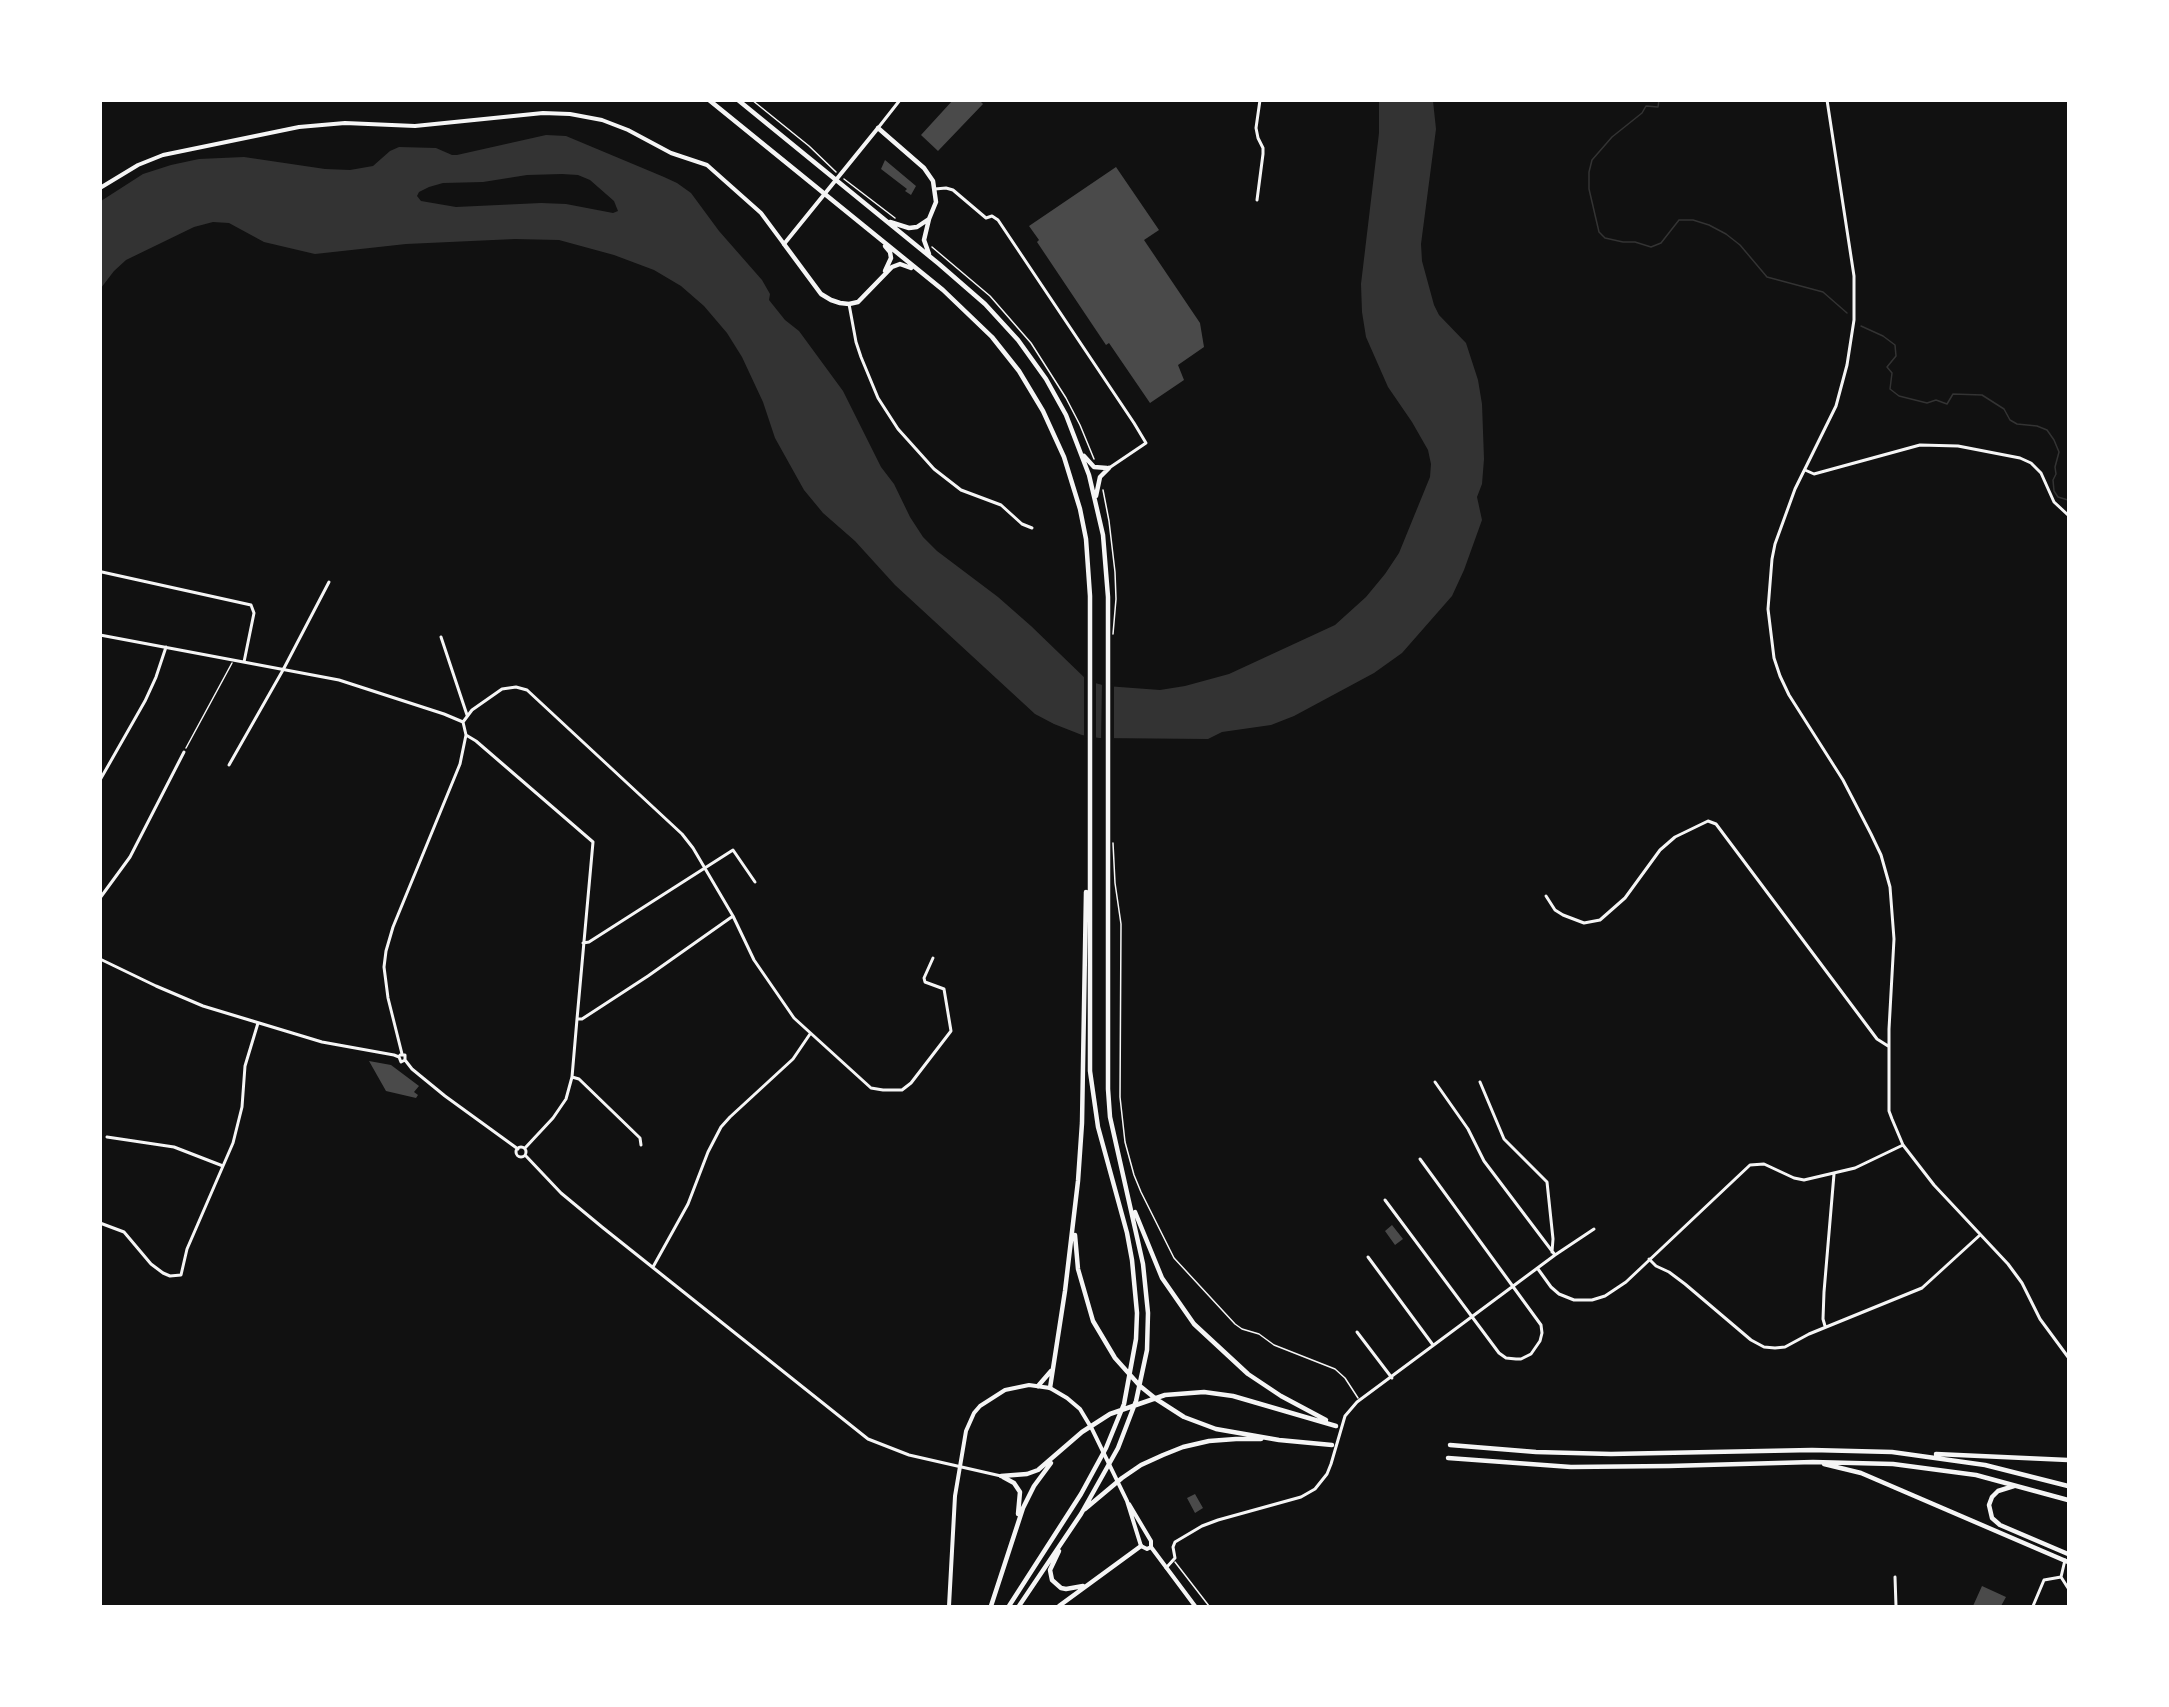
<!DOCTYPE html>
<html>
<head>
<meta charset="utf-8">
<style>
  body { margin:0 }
  #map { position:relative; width:2169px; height:1707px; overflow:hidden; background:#111; font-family:Roboto,sans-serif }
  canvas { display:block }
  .frame { position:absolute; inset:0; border:102px solid #fff; pointer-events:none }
</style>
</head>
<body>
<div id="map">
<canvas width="2169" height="1707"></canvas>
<div class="frame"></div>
</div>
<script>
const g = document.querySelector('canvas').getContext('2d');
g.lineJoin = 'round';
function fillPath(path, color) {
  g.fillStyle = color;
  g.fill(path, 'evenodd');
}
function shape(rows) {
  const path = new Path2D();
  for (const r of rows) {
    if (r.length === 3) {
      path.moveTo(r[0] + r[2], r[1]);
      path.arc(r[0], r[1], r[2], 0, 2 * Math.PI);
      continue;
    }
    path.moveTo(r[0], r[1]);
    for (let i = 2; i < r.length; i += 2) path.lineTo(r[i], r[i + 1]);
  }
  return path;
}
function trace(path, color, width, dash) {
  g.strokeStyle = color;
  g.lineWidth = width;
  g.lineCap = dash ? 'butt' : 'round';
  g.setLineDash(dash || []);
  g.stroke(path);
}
fillPath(shape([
  [1379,101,1433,101,1436,129,1421,244,1422,261,1434,305,1439,315,1466,343,1478,380,1482,404,1484,459,1482,484,1477,497,1482,520,1464,570,1452,596,1402,653,1374,673,1294,716,1271,725,1222,732,1208,739,1099,738,1082,735,1054,724,1035,714,895,585,855,541,823,513,804,490,775,438,763,402,742,357,727,333,704,306,681,286,654,270,614,255,559,240,515,239,406,244,315,254,264,242,229,223,213,222,194,227,126,260,114,271,101,288,101,201,143,174,171,165,199,159,244,157,325,169,350,170,373,166,390,151,399,147,436,148,452,155,457,155,546,135,566,136,664,177,677,183,691,193,719,231,762,280,770,294,769,300,785,320,799,331,843,391,881,467,894,484,910,517,923,537,937,551,998,597,1031,626,1088,681,1106,686,1160,690,1185,686,1229,674,1335,625,1366,597,1385,574,1399,553,1430,477,1431,464,1428,450,1412,422,1388,387,1366,337,1362,312,1361,284,1379,133],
  [562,174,578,175,590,180,614,201,618,211,613,213,566,204,541,203,456,207,421,201,417,196,419,192,429,187,443,183,483,182,527,175]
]), '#333');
fillPath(shape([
  [1084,674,1096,681,1096,740,1084,738],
  [1102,683,1114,684,1114,741,1101,741]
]), '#111');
trace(shape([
  [1659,100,1658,107,1646,106,1642,113,1612,137,1592,160,1589,172,1589,189,1599,232,1605,238,1623,242,1635,242,1651,247,1661,243,1679,220,1693,220,1709,225,1726,234,1740,245,1767,277,1823,292,1847,313],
  [1861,326,1883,336,1895,345,1896,356,1887,367,1892,373,1890,389,1899,396,1927,403,1936,400,1947,404,1953,394,1982,395,2004,409,2010,420,2017,424,2037,426,2047,430,2054,440,2059,452,2055,467,2056,474,2053,480,2054,491,2058,497,2068,500]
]), '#333', 1.5);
fillPath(shape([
  [953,100,979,100,983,104,938,151,921,135],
  [885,160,916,186,911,195,905,191,907,189,881,169],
  [1116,167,1159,230,1144,240,1200,323,1204,347,1178,365,1184,380,1150,403,1109,343,1106,345,1037,242,1039,240,1029,226],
  [369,1061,391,1065,419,1086,414,1092,418,1095,416,1098,386,1091],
  [1392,1225,1403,1239,1395,1245,1385,1231],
  [1195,1494,1203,1508,1195,1513,1187,1498],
  [1982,1586,2006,1597,2001,1606,1973,1606]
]), '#4a4a4a');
trace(shape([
  [752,100,809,146,836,172],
  [844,179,895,218],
  [932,247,990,296,1031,343,1066,398,1080,425,1094,459],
  [1103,490,1109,521,1115,572,1116,599,1113,634],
  [186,748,232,663],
  [1113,843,1115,883,1121,924,1120,1097,1125,1142,1134,1175,1141,1192,1174,1258,1235,1324,1242,1329,1259,1334,1274,1345,1335,1369,1345,1378,1358,1398],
  [1175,1562,1209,1606]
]), '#f5f5f5', 1.5);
trace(shape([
  [1827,100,1854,276,1854,320,1847,365,1836,406,1795,489,1775,544,1772,559,1768,609,1774,658,1780,676,1789,695,1843,780,1871,834,1881,855,1890,887,1894,939,1889,1029,1889,1111,1892,1119,1903,1145,1934,1185,2008,1264,2022,1283,2040,1319,2068,1357],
  [878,128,900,100],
  [935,189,946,188,953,190,986,218,992,216,998,220,1134,423,1146,443,1109,468],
  [1257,200,1263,154,1263,148,1258,138,1256,128,1260,100],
  [849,304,856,342,861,357,878,398,898,429,934,469,961,490,1001,505,1022,524,1032,528],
  [1805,470,1814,474,1920,445,1958,446,2020,458,2031,463,2041,473,2054,502,2068,515],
  [102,572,251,605,254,613,244,662],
  [100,635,339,680,444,714,463,722],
  [441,637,467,715],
  [463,722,472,710,502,689,516,687,527,690,682,834,693,848,733,916,754,960,794,1018,871,1088,883,1090,902,1090,911,1083,951,1031,944,989,925,982,924,978,933,958],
  [466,735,476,741,593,842,577,1019],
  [229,765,283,670,329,582],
  [100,780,145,701,156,677,166,647],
  [1546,896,1555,910,1563,915,1584,923,1600,920,1625,898,1660,850,1675,837,1708,821,1716,824,1877,1039,1888,1046],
  [100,898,130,857,184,752],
  [583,943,589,942,733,850,755,882],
  [100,959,156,986,203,1006,322,1042,394,1055,399,1057,401,1062,405,1060],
  [402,1054,388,998,384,967,386,951,393,927,460,764,466,735,463,722],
  [400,1055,405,1055,405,1060,412,1069,445,1096,518,1149],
  [572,1077,579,1079,640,1138,641,1145],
  [1435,1082,1468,1129,1484,1161,1555,1255],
  [1480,1082,1504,1139,1547,1182,1553,1239,1552,1252],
  [107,1137,174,1147,223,1166],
  [521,1152,5],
  [525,1148,553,1118,566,1099,572,1077,577,1019,582,1019,648,976,733,916],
  [525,1155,561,1193,602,1227,868,1439,909,1455,1001,1476],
  [1385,1200,1499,1353,1506,1358,1516,1359,1521,1359,1531,1354,1540,1341,1542,1333,1541,1325,1420,1159],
  [100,1223,124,1232,151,1264,163,1273,170,1276,181,1275,187,1249,233,1143,242,1107,245,1066,258,1023],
  [1368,1257,1433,1345],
  [1649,1259,1656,1266,1669,1272,1685,1284,1751,1340,1764,1347,1775,1348,1785,1347,1809,1334,1922,1288,1980,1235],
  [653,1267,688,1204,708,1152,721,1127,730,1117,793,1059,810,1034],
  [1538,1269,1551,1287,1559,1294,1574,1300,1592,1300,1605,1296,1626,1282,1750,1165,1764,1164,1794,1178,1804,1180,1855,1168,1903,1145],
  [1825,1326,1823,1319,1824,1292,1834,1174],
  [1357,1332,1392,1378],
  [2065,1560,2061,1577,2068,1588],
  [1166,1568,1175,1558,1173,1547,1175,1542,1202,1526,1218,1520,1301,1497,1315,1489,1327,1474,1331,1464,1345,1416,1357,1402,1555,1255,1594,1229],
  [1895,1577,1896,1606],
  [2033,1606,2044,1580,2061,1577]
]), '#f5f5f5', 3);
trace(shape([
  [100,188,138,165,163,155,299,127,345,123,415,126,543,113,570,114,602,120,628,130,671,153,707,165,761,213,784,244,878,128],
  [1129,1504,1151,1541,1151,1547,1195,1606],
  [949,1606,955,1496,966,1431,974,1413,980,1406,1005,1390,1029,1385,1050,1388,1067,1398,1080,1409,1092,1429,1127,1501,1141,1546,1147,1549,1151,1547]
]), '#f5f5f5', 4);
trace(shape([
  [709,100,943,290,992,337,1019,371,1043,411,1064,457,1080,509,1086,539,1090,596,1090,1071,1098,1127,1127,1233,1132,1260,1137,1313,1136,1339,1124,1404,1106,1448,1081,1494,1009,1606],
  [738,100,939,264,985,304,1018,340,1046,379,1066,415,1089,475,1103,535,1108,597,1108,1089,1110,1117,1143,1264,1148,1313,1147,1350,1136,1401,1118,1448,1081,1514,1019,1606],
  [878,128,924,168,933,181,936,202,929,219,924,240,929,254],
  [890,222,909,228,917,227,929,219],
  [784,244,821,294,831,300,840,303,849,304,858,302,892,267,900,264,911,268],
  [885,246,890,252,891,258,885,271],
  [1084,456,1094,467,1107,468],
  [1096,496,1100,477,1109,468],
  [1135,1212,1162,1278,1194,1324,1248,1374,1281,1396,1326,1420],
  [1075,1235,1078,1269,1093,1321,1115,1358,1140,1386,1156,1399,1184,1417,1216,1429,1279,1440,1332,1445],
  [1038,1386,1051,1371],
  [1050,1388,1065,1291,1078,1181,1082,1123,1086,892],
  [1450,1445,1536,1452,1611,1454,1812,1450,1892,1452,1985,1465,2068,1486],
  [1936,1454,2068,1460],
  [1448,1458,1571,1467,1669,1466,1813,1462,1893,1464,1976,1475,2068,1500],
  [1824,1464,1861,1473,2068,1562],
  [1001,1476,1027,1474,1038,1470,1082,1432,1110,1414,1165,1395,1204,1392,1233,1396,1336,1426],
  [1003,1477,1014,1483,1020,1492,1018,1514],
  [2014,1486,1998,1491,1992,1497,1989,1505,1992,1518,2000,1525,2068,1554],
  [1085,1509,1122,1478,1141,1465,1163,1455,1183,1447,1209,1441,1236,1439,1261,1439],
  [1059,1551,1050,1570,1052,1580,1061,1588,1066,1589,1083,1586],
  [991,1606,1023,1508,1034,1486,1051,1463],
  [1059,1606,1141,1546]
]), '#f5f5f5', 4.5);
</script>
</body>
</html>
